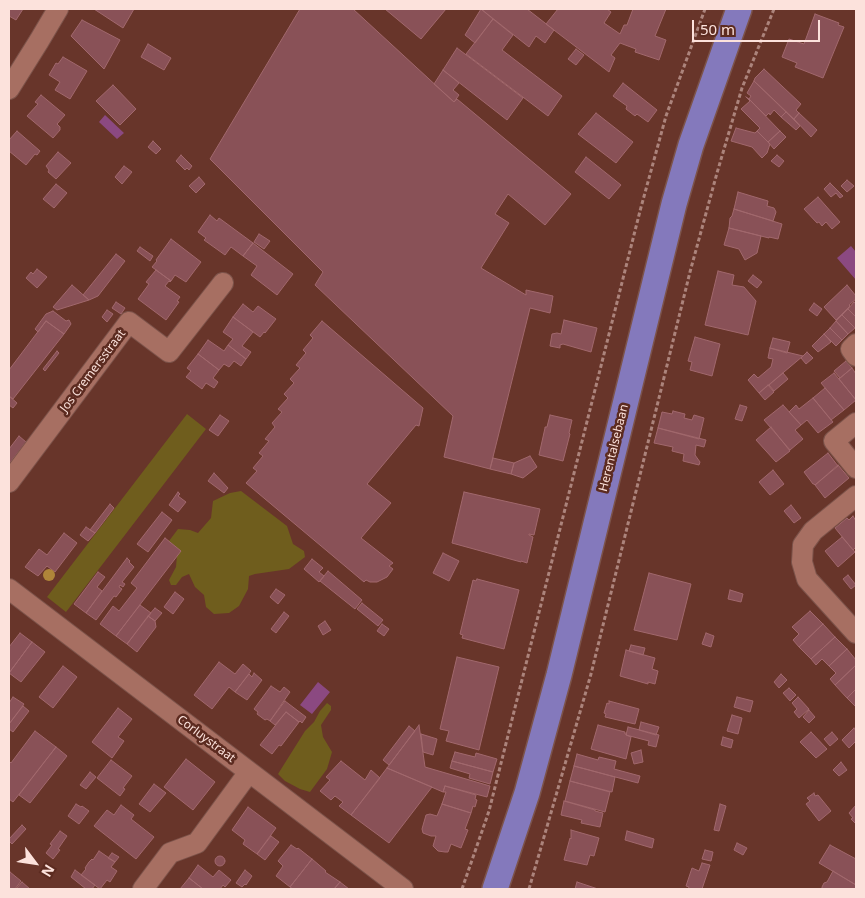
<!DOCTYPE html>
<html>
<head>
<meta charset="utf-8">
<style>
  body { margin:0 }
  #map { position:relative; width:865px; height:898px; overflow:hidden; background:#68352a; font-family:"Noto Sans",sans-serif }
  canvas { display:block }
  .frame { position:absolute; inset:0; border:10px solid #fce2dc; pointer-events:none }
  .north { position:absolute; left:10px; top:838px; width:50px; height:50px; -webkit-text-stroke:4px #5c2b20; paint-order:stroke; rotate:121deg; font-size:14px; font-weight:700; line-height:20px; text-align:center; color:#fce2dc }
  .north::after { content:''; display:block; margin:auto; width:18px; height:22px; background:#fce2dc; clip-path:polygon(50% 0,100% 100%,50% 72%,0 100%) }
  .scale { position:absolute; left:692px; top:20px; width:128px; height:22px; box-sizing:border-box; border:2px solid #fce2dc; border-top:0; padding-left:6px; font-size:15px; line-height:18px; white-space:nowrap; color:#fce2dc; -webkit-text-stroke:4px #5c2b20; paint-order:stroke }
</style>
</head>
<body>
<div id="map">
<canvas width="865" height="898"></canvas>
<div class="frame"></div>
<div class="north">N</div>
<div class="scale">50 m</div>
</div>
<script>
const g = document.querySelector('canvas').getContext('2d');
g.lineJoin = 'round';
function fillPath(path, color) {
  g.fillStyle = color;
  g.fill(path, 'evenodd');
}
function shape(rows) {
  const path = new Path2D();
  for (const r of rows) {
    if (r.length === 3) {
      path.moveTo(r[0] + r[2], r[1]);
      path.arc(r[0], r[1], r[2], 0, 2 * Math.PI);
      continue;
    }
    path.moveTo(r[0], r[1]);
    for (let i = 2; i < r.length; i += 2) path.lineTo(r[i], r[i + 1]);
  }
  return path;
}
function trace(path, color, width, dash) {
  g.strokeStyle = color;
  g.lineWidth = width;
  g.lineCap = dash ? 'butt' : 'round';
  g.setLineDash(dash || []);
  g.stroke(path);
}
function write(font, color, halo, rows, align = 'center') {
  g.font = font + ' "Noto Sans",sans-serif';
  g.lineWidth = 5;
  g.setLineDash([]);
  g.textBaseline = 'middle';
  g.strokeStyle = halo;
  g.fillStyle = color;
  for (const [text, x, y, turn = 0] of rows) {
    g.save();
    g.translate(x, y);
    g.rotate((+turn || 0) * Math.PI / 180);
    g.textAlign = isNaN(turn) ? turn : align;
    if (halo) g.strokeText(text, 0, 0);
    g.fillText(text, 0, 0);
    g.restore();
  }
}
fillPath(shape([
  [187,414,206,429,66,612,47,597],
  [241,491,287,526,293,544,304,551,305,557,289,569,255,574,249,576,248,589,239,606,229,613,214,614,206,607,204,595,195,587,189,574,182,577,176,585,171,585,169,580,176,567,177,555,170,549,169,541,178,529,190,530,198,533,211,518,213,501,230,493],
  [327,703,331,706,331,710,321,725,323,737,332,752,327,769,310,792,300,789,285,781,278,774,305,731,314,722,320,711]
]), '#6f5d1d');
fillPath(shape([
  [105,115,124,133,117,139,99,122],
  [851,246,856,252,856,280,837,258],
  [318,682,330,692,312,714,300,705]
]), '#8b4981');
const building = shape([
  [9,9,23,9,16,20,9,16,9,9],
  [94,9,134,9,123,28,94,9],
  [300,9,353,9,454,102,457,99,571,194,545,225,508,194,495,214,509,223,481,268,526,295,526,290,553,296,550,313,530,308,490,469,444,457,453,416,315,285,323,272,210,159,300,9],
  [385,9,446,9,421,39,385,9],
  [481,9,493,19,475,43,465,35,481,9],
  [481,9,527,9,554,30,545,43,536,36,529,47,481,9],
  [558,9,607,9,611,12,604,23,620,34,624,25,627,25,633,9,666,9,655,36,666,40,659,60,635,52,636,49,620,43,611,55,615,58,609,72,546,24,558,9],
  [815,14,839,23,838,25,844,27,823,78,795,67,797,63,782,57,789,39,804,44,815,14],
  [493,19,513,35,502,50,562,96,548,116,466,54,493,19],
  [82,20,120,40,104,69,71,36,82,20],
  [148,44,171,58,164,70,141,57,148,44],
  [457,48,523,98,507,120,443,70,457,48],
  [576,49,584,55,576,65,568,59,576,49],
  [63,57,87,71,70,99,55,90,60,82,49,75,56,63,58,64,63,57],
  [764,69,801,104,796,110,799,113,794,119,754,81,755,78,764,69],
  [443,70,459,83,453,90,459,95,454,102,434,84,443,70],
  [754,81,786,112,781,117,774,110,770,115,769,113,766,116,749,99,751,96,747,93,754,81],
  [623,83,657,110,648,122,637,114,635,116,626,109,627,106,613,96,623,83],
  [113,85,136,109,120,125,96,101,113,85],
  [41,95,65,115,57,124,60,127,60,130,53,138,27,116,38,104,35,102,41,95],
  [746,97,749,99,780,131,768,142,757,131,760,128,741,109,750,101,746,97],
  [786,112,800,126,796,130,781,117,786,112],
  [596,113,633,142,616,163,578,134,596,113],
  [799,113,817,130,811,137,794,119,799,113],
  [736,128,755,133,757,131,770,144,767,153,762,158,752,147,731,141,736,128],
  [17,131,40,151,37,155,35,154,26,165,9,151,9,140,17,131],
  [780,131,786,137,774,149,768,142,780,131],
  [153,141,161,149,156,154,148,147,153,141],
  [58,152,71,163,56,179,48,172,49,170,46,166,58,152],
  [181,155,192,166,189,170,187,168,185,170,176,161,181,155],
  [777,155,784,161,779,167,771,161,777,155],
  [586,157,621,185,609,199,575,172,586,157],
  [124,166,132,172,122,184,115,177,124,166],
  [199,177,205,184,196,193,189,186,199,177],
  [847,180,854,186,847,192,841,186,847,180],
  [830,183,843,196,840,198,836,193,831,197,824,189,830,183],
  [56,184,67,193,54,208,43,199,56,184],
  [738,192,768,201,767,206,774,208,776,212,773,221,734,209,738,192],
  [818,197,840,222,832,229,826,222,822,226,819,222,817,223,804,209,818,197],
  [734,209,782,224,778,239,769,237,769,238,729,228,730,218,732,216,734,209],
  [210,215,217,221,219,218,253,243,243,256,231,247,225,255,204,240,206,238,198,232,210,215],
  [729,228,761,236,757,253,745,260,739,249,724,245,729,228],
  [259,234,270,241,264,249,254,242,259,234],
  [171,239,201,262,186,282,175,275,171,281,152,267,157,261,156,260,171,239],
  [253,243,293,274,277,295,251,275,257,266,243,256,253,243],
  [140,247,153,256,150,261,137,251,140,247],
  [116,254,125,261,98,296,89,300,83,295,116,254],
  [37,269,47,277,37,288,26,278,31,272,33,274,37,269],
  [156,270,171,281,170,282,169,281,165,286,180,297,177,301,179,302,166,320,138,299,149,284,146,282,156,270],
  [718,271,734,275,732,285,744,287,756,301,748,335,705,325,718,271],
  [753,275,762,282,757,288,748,281,753,275],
  [72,285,89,300,57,310,53,307,72,285],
  [847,285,856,296,856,299,849,305,850,306,836,320,824,307,847,285],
  [116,302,125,308,121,314,112,308,116,302],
  [854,302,856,304,856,317,848,309,854,302],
  [814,303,822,309,817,316,809,310,814,303],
  [243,304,253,312,258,306,276,319,265,333,264,332,260,337,233,317,243,304],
  [848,309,856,317,856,326,855,328,842,315,848,309],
  [107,310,113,314,107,322,102,317,107,310],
  [53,311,66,321,69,320,71,324,64,334,46,321,38,332,35,329,46,314,53,311],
  [842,315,855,328,848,334,836,321,842,315],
  [233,317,253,332,242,346,251,352,246,359,228,345,233,339,223,332,233,317],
  [564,320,597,328,591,352,563,344,560,345,560,348,550,346,552,334,557,333,561,334,564,320],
  [46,321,64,334,13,399,9,396,9,370,46,321],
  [322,321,423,408,419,426,416,425,367,484,391,503,361,538,393,563,389,566,393,569,387,577,377,582,370,582,366,580,364,582,246,483,257,471,253,468,263,456,259,453,269,441,265,439,275,427,272,423,282,412,278,409,288,398,284,394,294,383,290,379,300,368,296,365,306,353,303,350,313,338,310,335,322,321],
  [836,321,848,334,842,340,830,328,836,321],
  [830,328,842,340,836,346,824,334,830,328],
  [824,334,831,342,818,352,812,346,824,334],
  [695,337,720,344,712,376,690,370,692,362,688,361,695,337],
  [773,338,790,342,787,353,770,348,773,338],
  [208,340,224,351,228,345,246,359,241,366,234,361,229,367,224,364,219,370,198,354,208,340],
  [770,348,803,356,759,393,748,380,754,374,758,378,771,367,773,359,768,358,770,348],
  [57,351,59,353,45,371,43,369,57,351],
  [807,352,813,358,806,364,801,358,807,352],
  [198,354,219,370,213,378,218,382,214,388,206,383,202,389,186,377,191,371,187,368,198,354],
  [846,361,852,368,840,378,834,371,846,361],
  [852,368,856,374,856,400,839,379,852,368],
  [783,373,788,379,774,391,769,385,783,373],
  [834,373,856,400,844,410,821,383,834,373],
  [768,385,774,392,765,400,759,393,768,385],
  [825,388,844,410,831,420,813,398,825,388],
  [9,396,17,403,13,408,9,405,9,396],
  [813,398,833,422,818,433,807,420,801,425,789,412,796,405,799,409,813,398],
  [740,405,747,407,742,421,735,419,740,405],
  [783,405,801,425,795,430,803,439,790,450,764,420,783,405],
  [673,411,685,414,684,418,692,420,694,415,704,418,699,439,658,428,662,412,672,414,673,411],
  [220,415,229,421,218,436,209,430,220,415],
  [550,415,572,420,569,433,570,434,563,461,539,455,545,428,545,427,547,427,550,415],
  [771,427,790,451,776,462,756,440,771,427],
  [658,428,706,440,704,447,696,445,695,455,700,462,699,465,683,461,684,454,672,451,673,447,654,443,658,428],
  [19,436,26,442,9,464,9,449,19,436],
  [828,453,838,466,815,485,814,484,813,484,804,472,828,453],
  [530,456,537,467,523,478,511,474,514,463,530,456],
  [493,458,514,463,511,474,490,469,493,458],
  [838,465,849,478,825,498,815,485,838,465],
  [773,470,784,484,770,495,759,482,773,470],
  [214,473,228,488,224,493,208,481,214,473],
  [178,492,180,494,178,496,186,502,178,512,169,505,178,492],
  [464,492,540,509,534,535,529,534,529,535,533,537,527,563,521,561,521,562,452,543,464,492],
  [110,504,114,508,95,533,90,530,110,504],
  [791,505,801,518,794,523,784,511,791,505],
  [162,512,172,520,148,552,137,544,162,512],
  [853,516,856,521,856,547,853,550,835,528,847,518,849,520,853,516],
  [86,527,95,533,88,541,80,535,86,527],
  [64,533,77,543,55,572,47,566,38,576,25,567,39,549,47,555,64,533],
  [842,537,855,552,838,567,825,551,842,537],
  [165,538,181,551,116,636,100,624,113,606,119,611,137,588,131,583,165,538],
  [443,553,459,561,449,581,433,573,443,553],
  [127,558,130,561,129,562,134,567,122,582,125,584,123,587,120,585,119,587,122,589,116,597,114,596,96,620,86,613,127,558],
  [312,559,323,568,319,572,324,576,319,582,304,569,312,559],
  [328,571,362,600,355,609,320,581,328,571],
  [98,572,105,577,97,587,102,591,86,613,74,604,98,572],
  [649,573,691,584,677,640,634,630,649,573],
  [848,575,856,585,851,589,843,579,848,575],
  [477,579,519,590,504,649,462,638,463,635,460,634,473,580,476,581,477,579],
  [276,589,285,595,278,604,270,597,276,589],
  [730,590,743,594,741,602,728,599,730,590],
  [175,592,184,599,173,614,164,607,175,592],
  [362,603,383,620,378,626,357,609,362,603],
  [140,605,151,613,127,644,116,636,140,605],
  [155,608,162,613,155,621,148,616,155,608],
  [810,611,823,624,799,647,793,640,799,634,792,627,810,611],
  [284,612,289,616,276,633,271,629,284,612],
  [148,616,155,621,156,627,137,652,127,644,148,616],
  [325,621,331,630,323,635,318,626,325,621],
  [382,624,389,629,384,636,377,631,382,624],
  [823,624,835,637,811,659,799,647,823,624],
  [20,633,32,642,9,673,9,647,20,633],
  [706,633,714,636,711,647,702,644,706,633],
  [835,637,847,649,829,666,822,659,816,665,811,659,835,637],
  [32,642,45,652,21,682,9,673,32,642],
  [631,645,645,648,643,655,629,651,631,645],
  [847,649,856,660,856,665,835,685,830,679,836,673,829,666,847,649],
  [626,650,655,658,652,669,658,671,655,684,648,682,648,684,620,676,626,650],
  [457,657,499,667,479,750,446,741,449,731,440,729,457,657],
  [219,662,235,674,243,664,251,671,235,692,229,687,212,709,194,695,219,662],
  [856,665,856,689,847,698,835,685,856,665],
  [63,666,77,677,53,708,39,697,63,666],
  [254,673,262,680,247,700,235,692,249,674,252,677,254,673],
  [781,674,787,680,779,688,774,682,781,674],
  [271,686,280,692,284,687,290,692,270,721,267,719,265,720,257,714,258,712,254,709,271,686],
  [789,688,796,695,790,701,783,693,789,688],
  [856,689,856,707,847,698,856,689],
  [13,697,24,704,9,724,9,703,13,697],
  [737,697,753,701,750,712,734,707,737,697],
  [798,697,809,709,799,718,794,712,797,709,792,703,798,697],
  [285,701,306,717,302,723,300,721,299,722,286,712,275,725,270,721,285,701],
  [609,701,639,709,635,724,605,717,606,714,604,713,607,703,609,704,609,701],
  [23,706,29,711,13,732,9,729,9,724,23,706],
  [118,708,132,719,118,737,124,741,112,758,92,742,118,708],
  [809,710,815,717,809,723,803,717,809,710],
  [286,712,299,722,281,746,279,745,272,754,260,745,286,712],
  [732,715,742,718,738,734,727,731,732,715],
  [641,722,659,727,656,735,639,730,641,722],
  [419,725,425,767,490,786,487,797,445,786,443,792,387,768,419,725],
  [598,725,625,732,625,734,627,734,626,735,631,737,626,759,591,749,598,725],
  [409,726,415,731,389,765,383,760,409,726],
  [628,727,659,735,656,747,648,745,649,741,626,735,628,727],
  [854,728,856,731,856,741,849,748,842,740,854,728],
  [35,731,56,747,13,802,9,799,9,761,11,763,35,731],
  [811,732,827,749,816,758,800,742,811,732],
  [832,732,838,739,830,746,824,739,832,732],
  [421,734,437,739,433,755,423,752,421,734],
  [723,737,733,740,731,748,721,745,723,737],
  [56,747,67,756,30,803,19,795,56,747],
  [641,750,643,762,634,764,631,753,641,750],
  [455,752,475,757,476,753,497,759,493,772,452,761,455,752],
  [577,754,598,760,599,757,616,761,614,769,640,776,638,783,574,766,577,754],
  [186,759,215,782,193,810,164,787,186,759],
  [111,760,132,776,123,788,125,789,120,796,97,778,111,760],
  [341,761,365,780,371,770,380,778,351,815,339,806,343,802,335,796,331,800,320,791,330,780,326,777,341,761],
  [452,761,493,772,490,784,469,778,470,774,450,768,452,761],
  [841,762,847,770,839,776,833,770,841,762],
  [574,766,615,777,612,792,570,781,574,766],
  [387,768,432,787,389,843,351,815,387,768],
  [90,772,96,777,86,789,80,785,90,772],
  [570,781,610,792,605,812,565,801,570,781],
  [154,784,166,793,150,812,139,804,154,784],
  [445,786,476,795,475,799,477,800,475,807,473,806,471,813,442,804,446,792,443,792,445,786],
  [814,793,815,796,818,795,831,811,819,821,806,804,810,801,807,798,814,793],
  [564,801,595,810,595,811,603,813,600,827,581,823,582,820,561,815,564,801],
  [76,804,81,807,82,806,89,811,79,824,68,816,76,804],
  [442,804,471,813,465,829,468,830,461,848,451,844,448,852,445,852,438,851,433,846,436,836,431,836,423,833,422,829,426,815,430,814,437,816,442,804],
  [720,804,726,806,719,831,714,830,720,804],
  [121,805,134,815,131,819,154,837,136,859,94,826,107,810,114,815,121,805],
  [856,805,856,824,851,819,853,818,849,813,856,805],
  [248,807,276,828,257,854,243,844,245,840,232,830,248,807],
  [22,825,26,829,12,844,9,841,9,839,22,825],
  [571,830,599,838,594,856,590,855,587,865,564,860,570,838,571,839,571,830],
  [60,831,67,836,58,849,60,850,53,859,46,853,52,845,50,844,60,831],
  [627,831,654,839,652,848,625,840,627,831],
  [271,836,279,842,265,860,257,854,271,836],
  [737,843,747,848,743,855,734,850,737,843],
  [291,845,297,849,298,848,312,859,290,887,276,876,283,866,278,861,291,845],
  [830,845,856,859,856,885,819,863,830,845],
  [705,850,713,852,711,861,702,859,705,850],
  [99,851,115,862,111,867,117,871,110,882,107,880,100,889,81,875,86,869,85,868,89,862,92,859,93,860,99,851],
  [112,853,119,857,115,862,108,858,112,853],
  [220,861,5],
  [312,859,326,871,325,872,340,882,334,889,293,889,290,887,312,859],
  [702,863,710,865,702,889,688,889,689,887,686,886,692,868,699,871,702,863],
  [198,865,213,877,219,870,231,880,225,887,223,885,220,889,203,889,189,878,198,865],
  [75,870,95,885,92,889,86,889,71,877,75,870],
  [245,870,252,876,246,885,245,884,242,887,236,883,245,870],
  [833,871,856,885,855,889,822,889,822,887,824,883,827,882,833,871],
  [10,872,21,881,15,889,9,889,9,873,10,872],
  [189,878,203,889,180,889,189,878],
  [22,882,30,889,16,889,22,882],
  [340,882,349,889,334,889,340,882],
  [577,882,598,889,575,889,577,882]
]);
fillPath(building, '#895157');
trace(building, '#a1686d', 1);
const minor = shape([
  [9,89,39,41,58,9],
  [856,344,851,349,856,356],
  [856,423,834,441,856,468],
  [9,482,129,322,169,352,223,283],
  [856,496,813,531,803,545,802,562,807,579,856,633],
  [9,589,403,889],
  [143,889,170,853,197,843,249,772]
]);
const major = shape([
  [495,889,527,793,559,675,674,204,691,145,739,9]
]);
trace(minor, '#7c534a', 22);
trace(major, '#7c534a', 28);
trace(shape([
  [462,889,489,811,640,211,666,116,705,9],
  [529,889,591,674,690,272,717,173,742,88,774,9]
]), '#ac847c', 3, [4, 2.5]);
trace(minor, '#a76f62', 20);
trace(major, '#8479bc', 25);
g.fillStyle = '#af8539';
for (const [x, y] of [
  [49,575]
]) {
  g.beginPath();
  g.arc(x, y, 6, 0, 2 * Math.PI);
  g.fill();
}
write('12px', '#fce2dc', '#5c2b20', [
  ["Jos Cremersstraat",93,371,-53],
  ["Herentalsebaan",614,448,-76],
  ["Corluystraat",206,739,37]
]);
</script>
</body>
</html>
